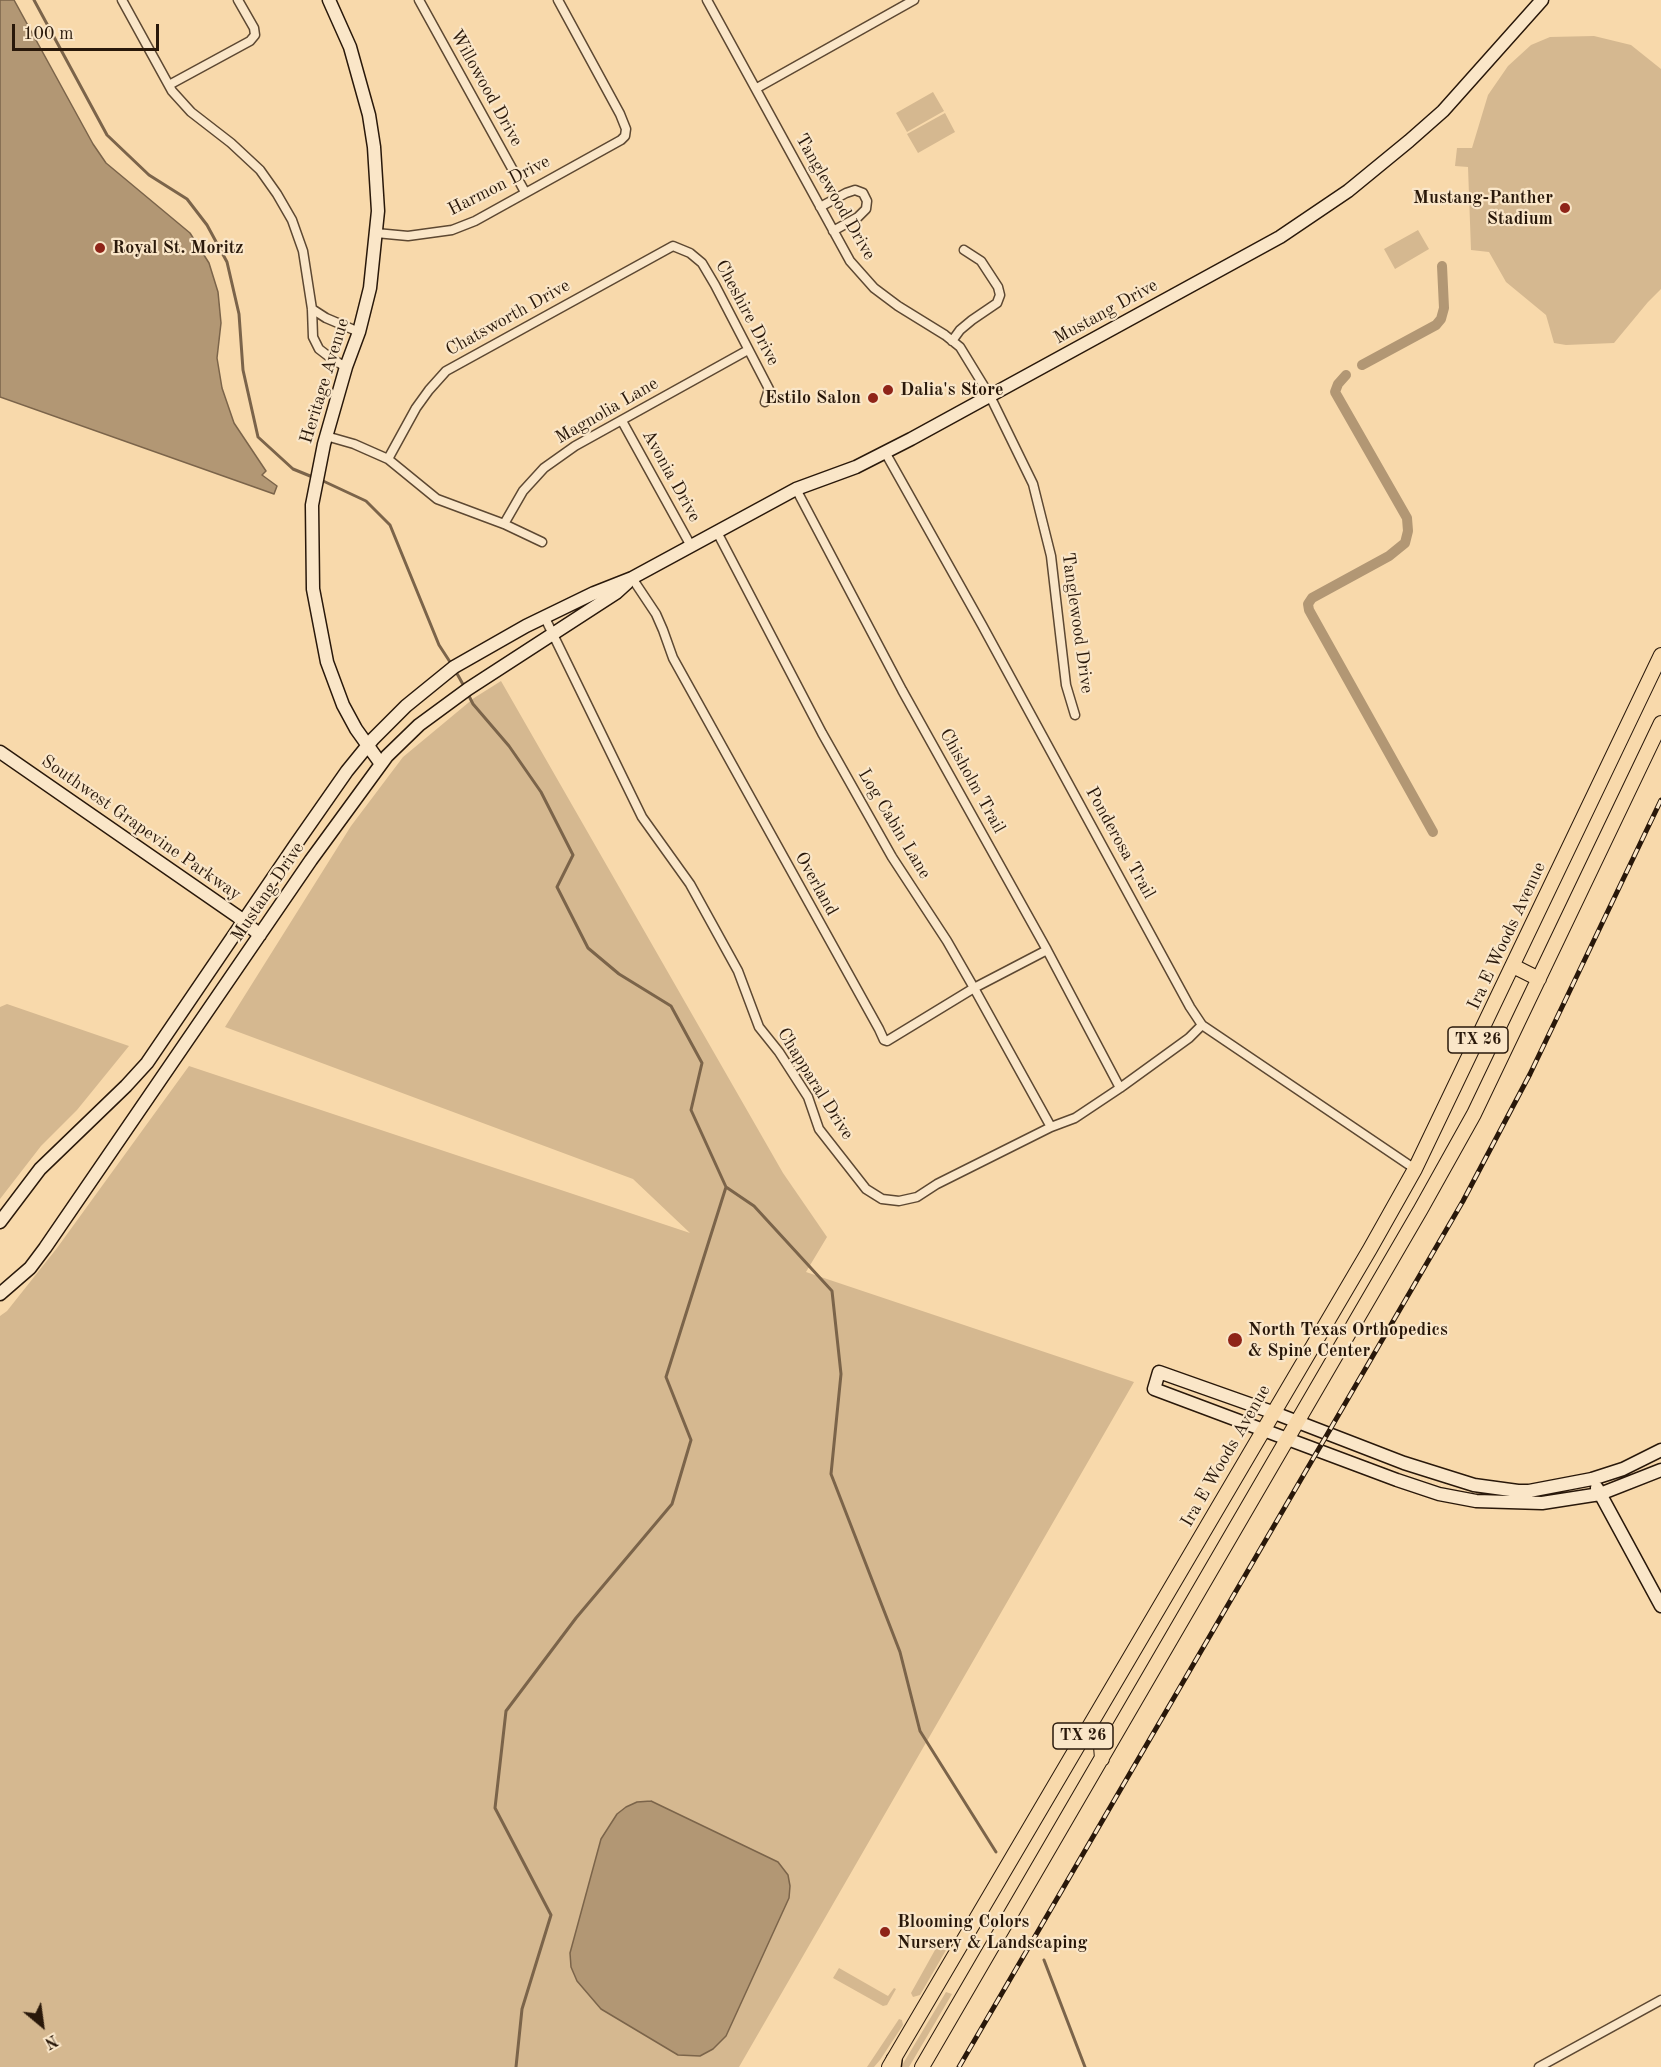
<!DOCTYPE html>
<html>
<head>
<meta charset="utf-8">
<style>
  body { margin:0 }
  #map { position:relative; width:1661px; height:2067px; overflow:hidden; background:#f8d9ab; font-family:"Old Standard TT",serif }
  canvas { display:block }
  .north { position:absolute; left:12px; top:1995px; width:60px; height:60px; -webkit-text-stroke:4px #fae6c8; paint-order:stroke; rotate:151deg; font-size:16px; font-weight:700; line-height:24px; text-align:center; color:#29180a }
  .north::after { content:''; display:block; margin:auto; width:21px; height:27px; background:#29180a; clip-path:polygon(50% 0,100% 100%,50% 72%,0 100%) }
  .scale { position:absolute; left:12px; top:24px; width:147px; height:27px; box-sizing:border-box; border:3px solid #29180a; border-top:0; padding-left:8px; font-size:18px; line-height:21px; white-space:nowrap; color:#29180a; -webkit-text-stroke:4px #fae6c8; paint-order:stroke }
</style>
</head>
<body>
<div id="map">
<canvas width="1661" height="2067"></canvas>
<div class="north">N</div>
<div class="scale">100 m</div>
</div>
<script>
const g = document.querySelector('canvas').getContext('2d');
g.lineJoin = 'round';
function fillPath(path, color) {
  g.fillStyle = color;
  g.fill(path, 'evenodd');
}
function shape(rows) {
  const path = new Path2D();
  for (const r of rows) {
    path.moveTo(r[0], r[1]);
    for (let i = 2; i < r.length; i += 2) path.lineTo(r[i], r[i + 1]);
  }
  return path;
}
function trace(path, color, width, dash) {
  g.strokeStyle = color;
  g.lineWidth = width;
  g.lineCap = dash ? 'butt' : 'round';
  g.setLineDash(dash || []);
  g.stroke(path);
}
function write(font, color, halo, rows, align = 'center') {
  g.font = font + ' "Old Standard TT",serif';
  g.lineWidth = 4.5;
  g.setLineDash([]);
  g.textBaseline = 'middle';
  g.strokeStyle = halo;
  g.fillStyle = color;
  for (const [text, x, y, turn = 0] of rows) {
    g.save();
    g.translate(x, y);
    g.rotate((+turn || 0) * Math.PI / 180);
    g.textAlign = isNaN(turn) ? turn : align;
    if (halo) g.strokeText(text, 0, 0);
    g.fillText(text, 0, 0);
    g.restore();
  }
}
fillPath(shape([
  [1594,36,1631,45,1661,69,1661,289,1648,302,1614,343,1566,345,1554,343,1546,315,1506,282,1489,252,1471,250,1468,167,1455,166,1457,148,1472,148,1488,95,1508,66,1531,45,1550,37],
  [933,92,944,111,907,132,896,113],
  [945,113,955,132,918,153,907,134],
  [1418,230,1429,249,1395,269,1384,249],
  [501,681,783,1173,827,1237,806,1272,1134,1382,739,2067,0,2067,0,1316,7,1311,57,1248,189,1066,690,1233,633,1179,225,1027,351,826,403,757,474,698],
  [7,1004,129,1046,77,1110,41,1146,0,1199,0,1007],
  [944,1940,949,1942,949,1945,920,1995,913,1997,911,1993,940,1941],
  [839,1968,888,1996,894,1988,896,1989,887,2005,883,2006,833,1978],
  [946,1992,952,1994,909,2067,901,2067],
  [899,2019,902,2020,903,2025,880,2060,874,2067,867,2067]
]), '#d5b890');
const water = shape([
  [0,0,14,0,93,144,106,163,190,233,209,263,218,292,221,323,217,358,222,388,234,423,266,471,262,475,277,486,274,494,0,397,0,0],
  [651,1801,778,1862,788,1875,790,1886,789,1898,726,2036,713,2049,700,2056,678,2055,601,2009,577,1981,571,1967,570,1953,601,1839,617,1814,626,1807,637,1802,651,1801]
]);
fillPath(water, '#b29774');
trace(water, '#7b644a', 1.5);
trace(shape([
  [34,0,107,135,149,175,187,199,207,225,227,262,239,314,243,370,258,437,293,469,315,478],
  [321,480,366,501,390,525,439,645,452,665],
  [455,670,465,688],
  [468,694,473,704,509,746,541,792,573,855,557,887,588,948,619,974,671,1006,702,1063,691,1110,726,1187,666,1377,691,1440,672,1504,576,1618,506,1711,495,1808,551,1915,522,2009,516,2067],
  [726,1187,754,1206,832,1291,841,1374,831,1474,900,1652,920,1731,996,1852],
  [1044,1960,1085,2067]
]), '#7b644a', 3);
trace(shape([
  [1362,365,1436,325,1441,319,1444,308,1442,266],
  [1346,375,1338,384,1335,392,1407,518,1408,531,1405,543,1389,556,1312,598,1308,604,1309,610,1433,832]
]), '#b29774', 10);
const street = shape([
  [122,0,172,91,191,112,231,143,260,170,277,194,292,220,303,251,312,309,313,337,319,349,332,359,346,367],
  [419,0,525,192],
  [707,0,850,261,874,288,898,306,945,335,960,347,990,396,1033,484,1051,556,1066,685,1075,715],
  [169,85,250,41,255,35,254,28,238,0],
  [757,88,914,0],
  [820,207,846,193,855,190,863,193,867,201,866,209,858,217,833,231],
  [376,233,408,236,452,230,475,221,621,140,625,136,626,129,620,114,558,0],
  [312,309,326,318,359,332],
  [952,341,960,330,972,320,997,303,1000,295,998,287,981,261,964,250],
  [622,421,691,546],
  [326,436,354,444,388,459,437,499,504,524,542,542],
  [885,452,982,625,1190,1007,1202,1025,1415,1169],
  [388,459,416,408,429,390,446,371,673,246,690,253,702,263,715,285,769,389,765,402],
  [796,489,902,690,1047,950,1120,1088],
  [504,524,523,491,544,468,575,446,748,350],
  [717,532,822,733,892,857,947,941,974,988,1051,1127],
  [632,578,656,614,663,630,673,658,879,1029,884,1040,887,1041,974,988,1047,950],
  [545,618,642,817,690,884,738,971,759,1027,779,1052,808,1097,819,1129,866,1189,882,1199,899,1201,917,1197,937,1184,1051,1127,1075,1118,1120,1088,1189,1038,1202,1025],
  [1539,2067,1661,2000]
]);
const secondary = shape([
  [329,0,350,47,369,115,374,147,378,211,370,288,359,332,346,367,324,444,312,505,313,589,327,662,343,705,356,729,381,764],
  [0,752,237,916,260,935],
  [0,1222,40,1169,126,1086,147,1063,296,844,347,771,373,739,406,706,454,667,526,626,594,593,632,578,796,489,856,467,911,439,1280,237,1348,191,1409,141,1443,111,1542,0],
  [0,1294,30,1268,45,1248,311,860,387,756,419,725,468,689,616,593,627,583],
  [1661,1450,1623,1469,1592,1479,1529,1491,1518,1491,1474,1485,1404,1463,1272,1412,1159,1372,1154,1389,1397,1480,1439,1494,1476,1501,1542,1503,1600,1494,1661,1470],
  [1597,1488,1661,1606]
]);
const primary = shape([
  [1513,966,1539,979],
  [1086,1730,1097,1737,1101,1746,1102,1759],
  [889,2067,1370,1249,1415,1169,1661,655],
  [922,2067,1421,1209,1474,1114,1661,723]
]);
const highway = shape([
  [893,2067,894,2060]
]);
trace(street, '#5d4832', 11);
trace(secondary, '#29180a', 15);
trace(primary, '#29180a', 16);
trace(highway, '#29180a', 18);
trace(street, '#fae6c8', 8);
trace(secondary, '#fae6c8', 12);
trace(primary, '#f8d9ab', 14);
trace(highway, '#f8d9ab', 15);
const rail = shape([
  [959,2067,1463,1201,1530,1074,1661,800]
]);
trace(rail, '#29180a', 5);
trace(rail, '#fae6c8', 3, [9]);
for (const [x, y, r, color] of [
  [1565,208,6,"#8f2418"],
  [100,248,6,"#8f2418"],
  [888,390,6,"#8f2418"],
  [873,398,6,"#8f2418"],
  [1235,1340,8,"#8f2418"],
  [885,1932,6,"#8f2418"]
]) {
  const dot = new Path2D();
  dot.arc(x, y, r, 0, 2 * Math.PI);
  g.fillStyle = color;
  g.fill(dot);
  trace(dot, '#fae6c8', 2);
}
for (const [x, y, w] of [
  [1478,1040,60],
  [1083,1736,60]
]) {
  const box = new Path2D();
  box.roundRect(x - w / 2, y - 13, w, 26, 4.5);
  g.fillStyle = '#fae6c8';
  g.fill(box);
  trace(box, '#29180a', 1.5);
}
write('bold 16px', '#29180a', null, [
  ["TX 26",1478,1040],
  ["TX 26",1083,1736]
]);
write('18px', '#29180a', '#fae6c8', [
  ["Willowood Drive",486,88,61],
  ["Harmon Drive",499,186,-27],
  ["Tanglewood Drive",835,197,60],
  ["Mustang Drive",1106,312,-29],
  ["Cheshire Drive",747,313,62],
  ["Chatsworth Drive",508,318,-29],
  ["Heritage Avenue",325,381,-73],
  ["Magnolia Lane",607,411,-30],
  ["Avonia Drive",671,476,61],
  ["Tanglewood Drive",1077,623,82],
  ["Chisholm Trail",972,781,61],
  ["Log Cabin Lane",894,824,59],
  ["Southwest Grapevine Parkway",141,828,35],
  ["Ponderosa Trail",1120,843,61],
  ["Overland",816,884,61],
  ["Mustang Drive",268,892,-56],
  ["Ira E Woods Avenue",1507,936,-65],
  ["Chapparal Drive",815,1084,58],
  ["Ira E Woods Avenue",1226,1456,-60]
]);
write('bold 18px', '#29180a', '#fae6c8', [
  ["Mustang-Panther",1553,198,"right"],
  ["Stadium",1553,219,"right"],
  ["Royal St. Moritz",112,248],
  ["Dalia's Store",900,390],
  ["Estilo Salon",861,398,"right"],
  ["North Texas Orthopedics",1248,1330],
  ["& Spine Center",1248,1351],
  ["Blooming Colors",897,1922],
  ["Nursery & Landscaping",897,1943]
], 'left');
</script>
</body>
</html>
